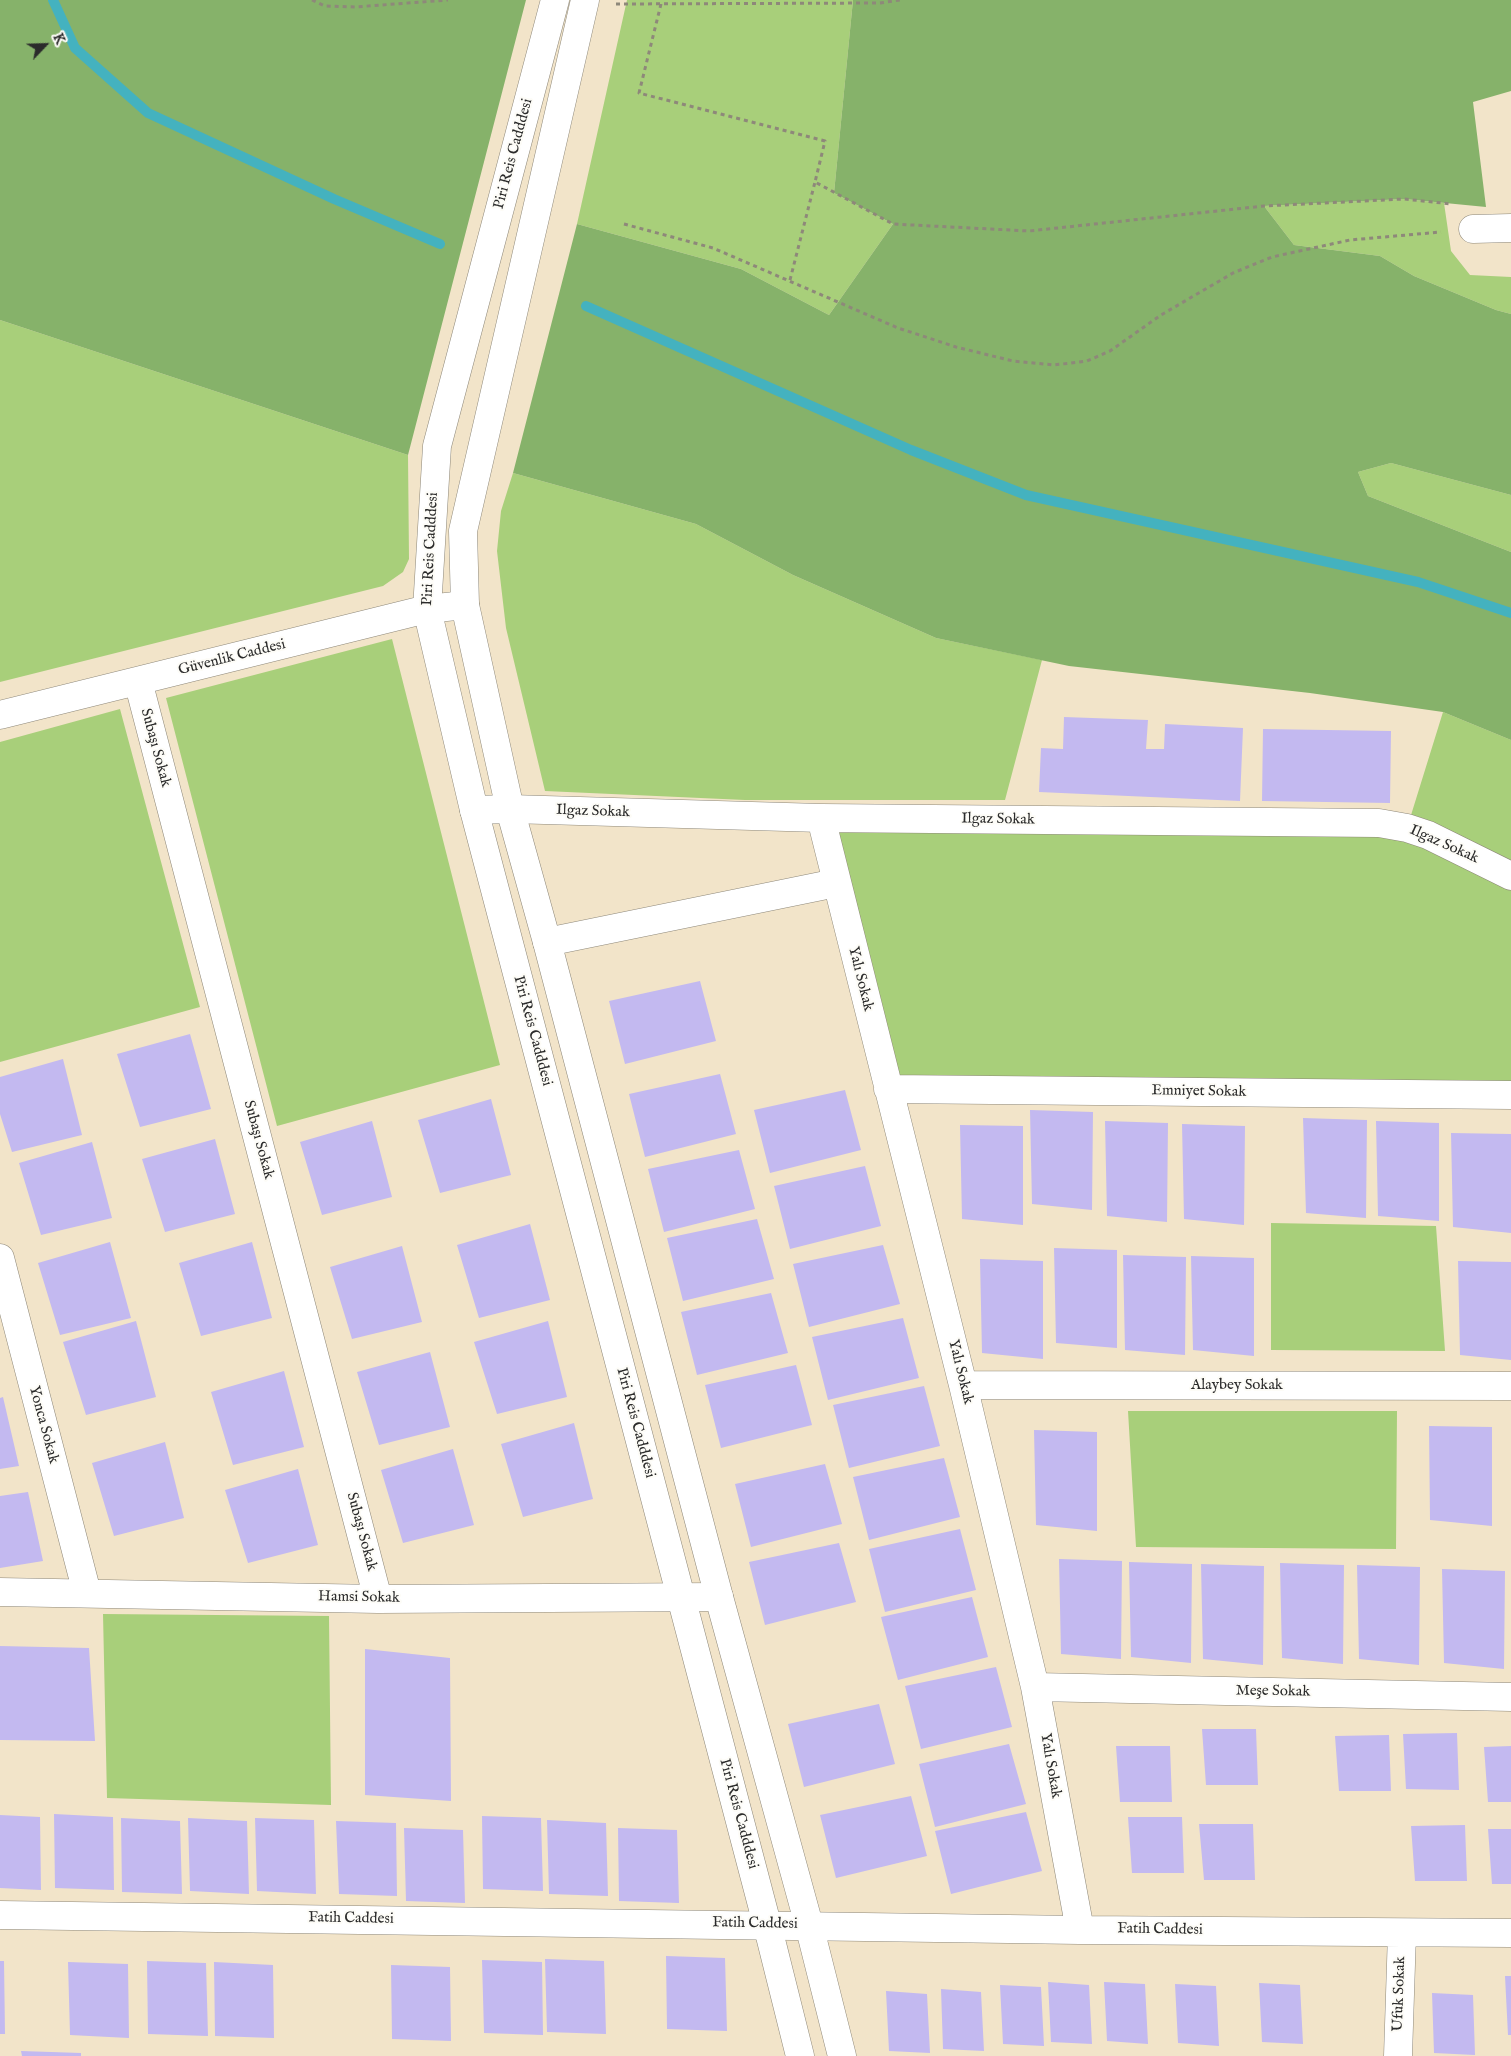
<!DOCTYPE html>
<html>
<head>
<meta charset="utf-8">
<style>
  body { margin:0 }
  #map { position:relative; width:1511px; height:2056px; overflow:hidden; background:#f2e4c9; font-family:"IM FELL English",serif }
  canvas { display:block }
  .north { position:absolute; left:20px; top:20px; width:50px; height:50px; -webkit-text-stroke:4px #fdfcf7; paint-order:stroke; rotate:66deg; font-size:14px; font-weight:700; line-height:20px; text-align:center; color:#2b2b2b }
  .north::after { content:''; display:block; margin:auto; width:18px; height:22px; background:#2b2b2b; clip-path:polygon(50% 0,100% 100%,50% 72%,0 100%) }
</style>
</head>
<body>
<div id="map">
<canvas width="1511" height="2056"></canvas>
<div class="north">K</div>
</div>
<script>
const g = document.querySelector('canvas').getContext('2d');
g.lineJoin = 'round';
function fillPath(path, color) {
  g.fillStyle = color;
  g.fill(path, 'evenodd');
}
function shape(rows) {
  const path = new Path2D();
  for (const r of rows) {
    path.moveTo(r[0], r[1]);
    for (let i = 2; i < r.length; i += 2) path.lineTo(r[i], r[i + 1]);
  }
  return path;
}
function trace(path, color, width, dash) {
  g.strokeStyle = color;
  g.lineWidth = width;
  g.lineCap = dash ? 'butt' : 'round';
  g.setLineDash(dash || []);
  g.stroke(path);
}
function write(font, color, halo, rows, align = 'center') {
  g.font = font + ' "IM FELL English",serif';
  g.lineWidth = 4;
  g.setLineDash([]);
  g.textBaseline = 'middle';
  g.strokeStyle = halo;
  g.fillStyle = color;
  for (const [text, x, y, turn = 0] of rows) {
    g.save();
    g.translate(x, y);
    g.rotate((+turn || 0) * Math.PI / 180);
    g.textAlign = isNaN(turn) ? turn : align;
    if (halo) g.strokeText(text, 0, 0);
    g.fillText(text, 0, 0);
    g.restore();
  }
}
fillPath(shape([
  [627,0,853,0,834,193,893,224,829,315,741,269,577,224],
  [1404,199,1444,203,1451,251,1470,275,1511,277,1511,314,1496,310,1414,276,1380,256,1294,245,1264,206],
  [0,320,408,455,409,559,403,572,383,586,0,682],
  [1391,463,1511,495,1511,552,1368,496,1358,472],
  [513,473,696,524,793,575,936,638,1042,660,1005,800,745,800,545,791,506,628,497,551,501,511],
  [392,639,500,1065,277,1126,166,698],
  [120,709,200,1007,0,1062,0,742],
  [1443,712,1511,740,1511,1095,888,1089,821,818,1407,828],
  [1271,1223,1436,1226,1445,1351,1271,1350],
  [1128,1411,1397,1411,1396,1549,1136,1547],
  [103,1614,329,1616,331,1805,107,1798]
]), '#a8cf7a');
fillPath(shape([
  [0,0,526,0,408,455,0,320],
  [853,0,1511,0,1511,91,1473,102,1486,207,1404,199,1264,206,1294,245,1380,256,1414,276,1496,310,1511,314,1511,495,1391,463,1358,472,1368,496,1511,552,1511,740,1443,712,1310,693,1069,666,936,638,793,575,696,524,513,473,577,224,741,269,829,315,893,224,834,193]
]), '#86b26a');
trace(shape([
  [53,0,75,48,148,113,334,199,440,244],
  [586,306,911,450,1026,495,1418,582,1511,613]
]), '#44b2bf', 10);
fillPath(shape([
  [1064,717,1148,720,1146,749,1164,749,1165,724,1243,728,1240,801,1039,792,1041,748,1063,749],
  [1263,729,1391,731,1390,803,1262,801],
  [700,981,716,1041,625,1064,609,1001],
  [190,1034,211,1109,140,1127,117,1054],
  [63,1059,82,1135,12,1152,0,1114,0,1077],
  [720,1074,736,1134,645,1157,629,1094],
  [845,1090,861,1150,770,1173,754,1110],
  [491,1099,511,1175,440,1193,418,1120],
  [1030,1110,1093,1112,1092,1210,1032,1204],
  [1303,1118,1367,1120,1366,1218,1306,1213],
  [372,1121,392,1197,322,1215,300,1142],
  [1105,1121,1168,1123,1167,1222,1107,1216],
  [1376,1121,1439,1123,1439,1221,1378,1216],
  [1182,1124,1245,1126,1244,1225,1184,1219],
  [960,1125,1023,1126,1023,1225,962,1219],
  [1451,1133,1511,1134,1511,1233,1453,1227],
  [215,1139,235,1214,165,1232,142,1159],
  [92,1142,112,1218,41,1235,19,1163],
  [739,1150,755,1209,664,1232,648,1169],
  [865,1166,881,1226,790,1249,774,1186],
  [757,1219,774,1279,683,1301,667,1238],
  [530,1224,550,1300,479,1318,457,1245],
  [110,1242,131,1318,60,1335,38,1263],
  [252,1242,272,1318,201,1336,179,1263],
  [883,1245,900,1304,809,1327,793,1264],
  [402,1246,422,1322,352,1339,330,1267],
  [1054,1248,1117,1250,1117,1348,1056,1343],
  [1123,1255,1186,1257,1185,1355,1125,1350],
  [1191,1256,1254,1258,1254,1356,1193,1350],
  [980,1259,1043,1261,1043,1359,982,1353],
  [1458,1261,1511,1262,1511,1360,1460,1355],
  [771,1293,788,1353,697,1375,681,1312],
  [903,1318,919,1378,828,1400,812,1337],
  [136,1321,156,1397,86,1415,63,1342],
  [548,1321,567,1397,497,1414,474,1342],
  [430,1352,450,1427,379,1445,357,1372],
  [796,1365,812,1425,721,1448,705,1385],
  [284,1371,304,1447,233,1465,211,1392],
  [924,1386,940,1446,849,1468,833,1405],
  [3,1397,19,1466,0,1469,0,1398],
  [574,1423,593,1499,523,1517,501,1444],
  [1429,1426,1492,1427,1492,1526,1430,1520],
  [1034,1430,1097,1432,1097,1531,1036,1525],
  [165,1442,184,1518,114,1536,92,1463],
  [453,1449,474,1525,403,1543,381,1470],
  [944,1458,960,1517,869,1540,853,1477],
  [825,1464,842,1524,751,1547,735,1484],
  [298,1469,318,1545,248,1563,225,1490],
  [28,1492,43,1561,0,1568,0,1496],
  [960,1529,976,1590,885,1612,869,1549],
  [839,1543,856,1602,765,1625,749,1562],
  [1059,1559,1122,1561,1121,1659,1061,1654],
  [1129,1562,1192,1564,1191,1663,1131,1657],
  [1280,1563,1344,1565,1343,1664,1282,1658],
  [1201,1564,1264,1566,1263,1665,1203,1659],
  [1357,1565,1420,1567,1419,1665,1359,1659],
  [1442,1569,1505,1571,1504,1669,1444,1663],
  [972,1597,988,1657,898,1680,881,1617],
  [0,1646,89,1648,95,1741,0,1740],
  [365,1649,450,1658,451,1801,365,1795],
  [996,1667,1012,1727,921,1749,905,1686],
  [879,1704,895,1764,804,1787,788,1724],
  [1202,1729,1256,1729,1258,1785,1206,1785],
  [1457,1733,1459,1790,1406,1789,1403,1734],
  [1389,1735,1391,1791,1339,1791,1335,1736],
  [1009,1744,1026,1804,935,1827,919,1764],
  [1116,1746,1170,1746,1172,1802,1120,1802],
  [1511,1746,1511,1802,1488,1802,1484,1747],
  [911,1796,927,1856,836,1878,820,1815],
  [1026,1812,1042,1871,951,1894,935,1831],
  [54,1814,113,1817,114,1890,55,1888],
  [0,1815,40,1817,41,1890,0,1888],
  [482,1816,541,1818,543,1891,483,1889],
  [1128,1817,1182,1817,1184,1873,1132,1873],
  [121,1818,180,1821,182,1894,122,1892],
  [188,1818,247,1821,249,1894,190,1891],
  [255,1818,314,1820,316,1894,257,1891],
  [547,1820,606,1823,608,1896,549,1894],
  [336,1821,396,1823,397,1896,339,1894],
  [1199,1824,1253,1824,1255,1880,1204,1880],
  [1465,1825,1467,1881,1415,1881,1411,1826],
  [404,1828,463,1830,465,1903,406,1901],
  [618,1828,677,1830,679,1903,619,1901],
  [1488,1829,1511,1829,1511,1884,1492,1884],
  [666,1956,725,1958,727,2031,667,2029],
  [545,1959,604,1961,606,2034,547,2032],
  [482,1960,542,1962,543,2035,484,2033],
  [0,1961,4,1961,5,2034,0,2034],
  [147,1961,206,1963,208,2036,148,2034],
  [68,1962,128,1964,129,2038,70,2035],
  [214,1962,273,1965,274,2038,215,2036],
  [391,1965,450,1967,451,2041,392,2039],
  [1505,1976,1511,1976,1511,2035,1508,2035],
  [1048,1982,1089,1985,1092,2044,1051,2042],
  [1104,1982,1145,1984,1148,2044,1107,2041],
  [1259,1983,1300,1985,1303,2044,1262,2042],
  [1175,1984,1216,1986,1219,2046,1178,2043],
  [1000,1985,1041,1987,1044,2046,1003,2044],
  [941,1989,981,1992,984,2051,943,2049],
  [886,1991,927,1994,930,2053,889,2051],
  [1432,1993,1473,1995,1475,2055,1434,2053],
  [21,2051,81,2053,81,2056,22,2056]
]), '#c3b9f0');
const minor = shape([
  [1473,229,1511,228],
  [138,681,378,1599],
  [0,715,427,609,465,605],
  [474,810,510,809,821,818,1379,823,1407,828,1428,835,1511,876],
  [821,818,963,1385,1035,1687,1080,1930],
  [547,942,836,883],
  [888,1089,1511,1095],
  [0,1258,87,1593],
  [963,1385,1511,1386],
  [0,1592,378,1599,719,1597],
  [1035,1687,1511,1697],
  [0,1915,1080,1930,1511,1933],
  [1398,2056,1402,1933]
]);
const major = shape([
  [555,0,437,446,427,609,474,810,767,1924,800,2056],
  [585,0,463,531,465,605,510,809,547,942,719,1597,809,1925,842,2056]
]);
trace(minor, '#8e887a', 29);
trace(major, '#8e887a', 29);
trace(shape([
  [312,0,325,6,355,7,448,0],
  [616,4,880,3,900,0],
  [661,4,639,93,825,141,815,182,893,224,1029,231,1264,206,1404,199,1452,204],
  [624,224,713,248,898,328,956,347,1013,361,1054,365,1087,361,1110,351,1161,315,1233,273,1272,257,1350,240,1441,232],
  [790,280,815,182]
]), '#8e887a', 3, [4, 4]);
trace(minor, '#fff', 28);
trace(major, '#fff', 28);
write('15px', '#2b2b2b', '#fdfcf7', [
  ["Piri Reis Cadddesi",514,154,-75],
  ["Piri Reis Cadddesi",431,549,-87],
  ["Güvenlik Caddesi",232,658,-14],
  ["Subaşı Sokak",155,748,75],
  ["Ilgaz Sokak",593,812,2],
  ["Ilgaz Sokak",998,820,1],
  ["Ilgaz Sokak",1444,845,24],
  ["Yalı Sokak",860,979,76],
  ["Piri Reis Cadddesi",532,1031,75],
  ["Emniyet Sokak",1199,1092,1],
  ["Subaşı Sokak",258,1140,75],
  ["Yalı Sokak",960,1372,76],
  ["Alaybey Sokak",1237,1386],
  ["Piri Reis Cadddesi",635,1423,75],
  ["Yonca Sokak",43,1425,75],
  ["Subaşı Sokak",361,1532,75],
  ["Hamsi Sokak",359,1598,1],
  ["Meşe Sokak",1273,1692,1],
  ["Yalı Sokak",1050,1766,80],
  ["Piri Reis Cadddesi",738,1814,75],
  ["Fatih Caddesi",351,1919,1],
  ["Fatih Caddesi",755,1924,1],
  ["Fatih Caddesi",1160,1930,1],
  ["Ufuk Sokak",1400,1994,-88]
]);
</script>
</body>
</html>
